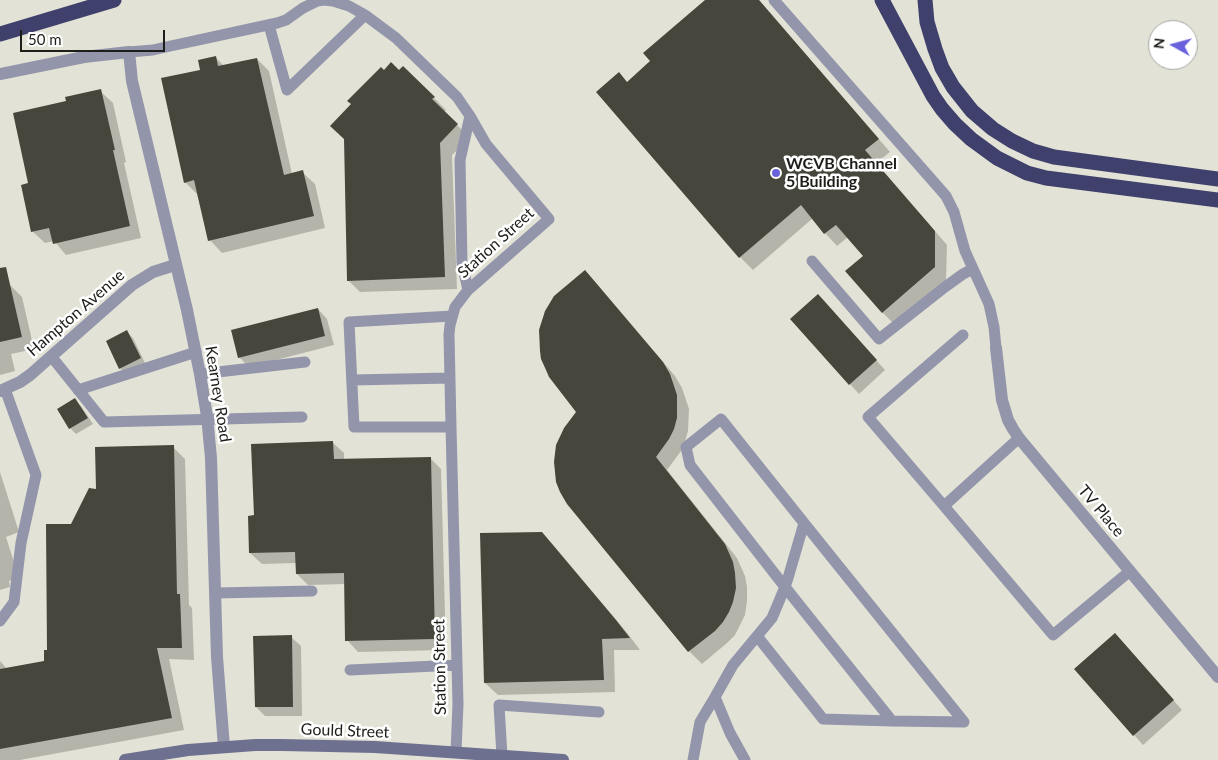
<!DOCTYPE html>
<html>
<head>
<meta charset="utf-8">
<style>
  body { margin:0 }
  #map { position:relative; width:1218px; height:760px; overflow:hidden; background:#e2e2d6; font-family:Lato,sans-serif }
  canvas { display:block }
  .north { position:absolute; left:1148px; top:20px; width:50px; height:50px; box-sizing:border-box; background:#fff; border:1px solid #a5a5a3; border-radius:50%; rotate:277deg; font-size:14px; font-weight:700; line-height:20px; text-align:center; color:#1d1d19 }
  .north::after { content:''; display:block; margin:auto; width:18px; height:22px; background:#6a62dc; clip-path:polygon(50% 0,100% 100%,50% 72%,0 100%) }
  .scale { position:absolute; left:20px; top:30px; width:145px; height:22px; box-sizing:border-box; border:2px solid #1d1d19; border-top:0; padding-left:6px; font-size:15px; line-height:18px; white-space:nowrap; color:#1d1d19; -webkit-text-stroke:4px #fff; paint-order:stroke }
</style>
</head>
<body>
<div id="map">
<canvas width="1218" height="760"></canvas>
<div class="north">N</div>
<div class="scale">50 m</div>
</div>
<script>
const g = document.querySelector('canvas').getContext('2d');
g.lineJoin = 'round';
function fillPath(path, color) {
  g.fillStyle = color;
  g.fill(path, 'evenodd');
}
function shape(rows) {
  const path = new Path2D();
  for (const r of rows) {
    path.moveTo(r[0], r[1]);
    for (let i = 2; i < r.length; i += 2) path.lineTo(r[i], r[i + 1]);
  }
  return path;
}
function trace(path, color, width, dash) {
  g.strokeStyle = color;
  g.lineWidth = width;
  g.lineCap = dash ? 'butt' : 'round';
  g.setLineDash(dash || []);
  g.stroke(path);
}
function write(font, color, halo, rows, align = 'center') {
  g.font = font + ' Lato,sans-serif';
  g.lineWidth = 5;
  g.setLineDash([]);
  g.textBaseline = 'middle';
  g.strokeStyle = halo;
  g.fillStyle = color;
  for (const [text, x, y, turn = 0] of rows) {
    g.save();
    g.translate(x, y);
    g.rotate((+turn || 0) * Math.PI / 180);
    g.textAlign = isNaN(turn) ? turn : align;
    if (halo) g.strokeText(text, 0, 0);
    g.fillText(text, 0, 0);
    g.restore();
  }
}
fillPath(shape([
  [705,0,759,0,890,152,876,163,947,245,946,280,895,325,883,313,847,272,865,256,848,237,837,246,825,233,813,218,753,270,740,257,598,92,627,83,652,62,706,1],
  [216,58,224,66,257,59,269,71,292,174,302,172,315,184,325,228,222,253,210,240,197,194,185,182,202,71],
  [100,91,113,103,126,162,124,163,141,238,66,255,54,241,45,243,32,231,30,184,67,102],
  [434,98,446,110,444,112,470,138,452,155,457,289,360,292,348,280,345,139],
  [585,271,597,284,675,376,682,388,689,409,688,431,685,441,681,451,667,470,737,558,745,576,747,587,747,601,745,615,735,635,727,643,702,664,689,651,568,503,577,412],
  [10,285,22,297,34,349,11,354,15,371,0,375,0,287],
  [827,305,885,370,859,394,850,384],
  [318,309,327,319,334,345,249,367,239,357],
  [127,332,133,338,146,365,126,374,120,368],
  [75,400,81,406,93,424,76,434,70,428],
  [332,442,344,453,344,460,430,458,441,469,446,650,358,652,347,640,345,584,308,585,297,574,296,563,262,564,250,553,255,516],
  [173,447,185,459,189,605,192,608,194,660,169,659,184,730,20,760,0,760,0,661,7,669,46,662,71,525,97,490],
  [0,472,19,532,6,537,19,578,9,581,10,587,0,590],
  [542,533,554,546,628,634,640,650,614,650,615,692,498,695,485,683],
  [291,637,301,646,302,716,265,716,256,707],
  [1124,644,1182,710,1143,745,1076,669]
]), '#0003');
fillPath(shape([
  [705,0,759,0,879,139,865,150,935,231,935,267,882,313,845,271,863,256,836,225,824,234,801,205,739,258,596,92,619,72,627,82,650,61,643,53],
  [216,56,218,66,257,58,284,175,303,170,314,216,208,241,194,180,184,183,161,78,200,70,198,60],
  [391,62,399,70,403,66,435,97,432,99,458,124,440,143,445,277,347,281,344,139,330,126,351,104,347,101,381,67,384,70],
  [101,89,115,150,113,150,130,226,53,244,49,228,31,232,21,185,28,183,13,113,66,101,65,97],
  [6,267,22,337,0,342,0,268],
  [585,270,663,362,670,374,677,395,677,418,674,429,669,439,656,457,725,544,733,562,735,573,736,588,733,602,729,612,723,622,715,631,688,652,567,504,560,492,556,482,554,462,556,445,564,428,576,412,549,377,546,370,541,359,540,351,539,330,545,311,554,296],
  [818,294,877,360,849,385,790,319],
  [318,308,325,336,238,358,231,330],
  [127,330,141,358,119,369,106,341],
  [75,398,88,418,69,429,57,409],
  [333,441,334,459,431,457,435,639,345,641,344,573,296,574,295,552,249,553,248,516,254,515,251,444],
  [174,445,177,594,180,594,182,648,157,648,172,718,0,749,0,669,44,661,44,650,47,650,46,524,71,524,89,488,96,489,95,447],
  [542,532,616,620,630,638,602,639,604,680,484,683,480,533],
  [1115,633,1174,700,1133,736,1074,669],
  [292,635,293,707,255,707,253,636]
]), '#46463c');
trace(shape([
  [774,0,946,196,954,212,965,251,989,304,994,327,996,348],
  [269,25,287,90,365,15],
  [129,52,153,50,166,47,277,23,286,20,303,8,317,1,324,0,333,1,349,6,365,15,396,38,457,97,470,116,486,144,549,219,468,290,455,307,450,325,449,334,451,427,458,704,456,752],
  [812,261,879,339,945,287,963,274,973,269],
  [468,290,462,263,460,160,470,116],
  [963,335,868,417,944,506,1019,438],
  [51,356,104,422,302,417],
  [200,374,305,362],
  [352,380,450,378],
  [78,390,196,352],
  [451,427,354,427,349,322,452,316],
  [944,506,1053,635,1130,571],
  [215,593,312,591],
  [0,621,14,602,21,543,36,475,5,389],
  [757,636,823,719,892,721],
  [350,670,457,665],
  [715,697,733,665,772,618,785,587,788,578,804,523,721,419,686,447,690,465,785,587,892,721,964,722,804,523],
  [502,756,499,705,599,712],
  [693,760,700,722,715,697,730,733,745,760]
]), '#9395ab', 11);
trace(shape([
  [0,74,84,57,129,52,132,81,187,310,200,374,207,416,211,458,217,657,224,747],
  [996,348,1002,400,1008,420,1013,429,1019,438,1218,677],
  [0,391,20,382,30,375,132,285,153,272,175,265]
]), '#9395ab', 12);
trace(shape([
  [125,760,188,750,255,745,282,745,375,747,563,760]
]), '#6e7090', 12);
trace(shape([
  [882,0,933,96,942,109,955,124,971,139,997,158,1027,173,1046,178,1218,200],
  [925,0,927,22,935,49,942,68,953,87,972,111,993,129,1012,141,1033,151,1054,157,1218,179],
  [0,34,114,0]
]), '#3f406b', 15);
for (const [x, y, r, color] of [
  [776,173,5,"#6a62dc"]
]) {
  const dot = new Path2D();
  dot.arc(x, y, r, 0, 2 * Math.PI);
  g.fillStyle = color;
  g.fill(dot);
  trace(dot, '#fff', 2);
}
write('bold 16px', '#1d1d19', '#fff', [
  ["WCVB Channel",786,164],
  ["5 Building",786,182]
], 'left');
write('16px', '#1d1d19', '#fff', [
  ["Station Street",496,243,-42],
  ["Hampton Avenue",76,313,-41],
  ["Kearney Road",218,394,81],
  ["TV Place",1101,511,50],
  ["Station Street",440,667,-91],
  ["Gould Street",345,731,2]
]);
</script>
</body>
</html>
